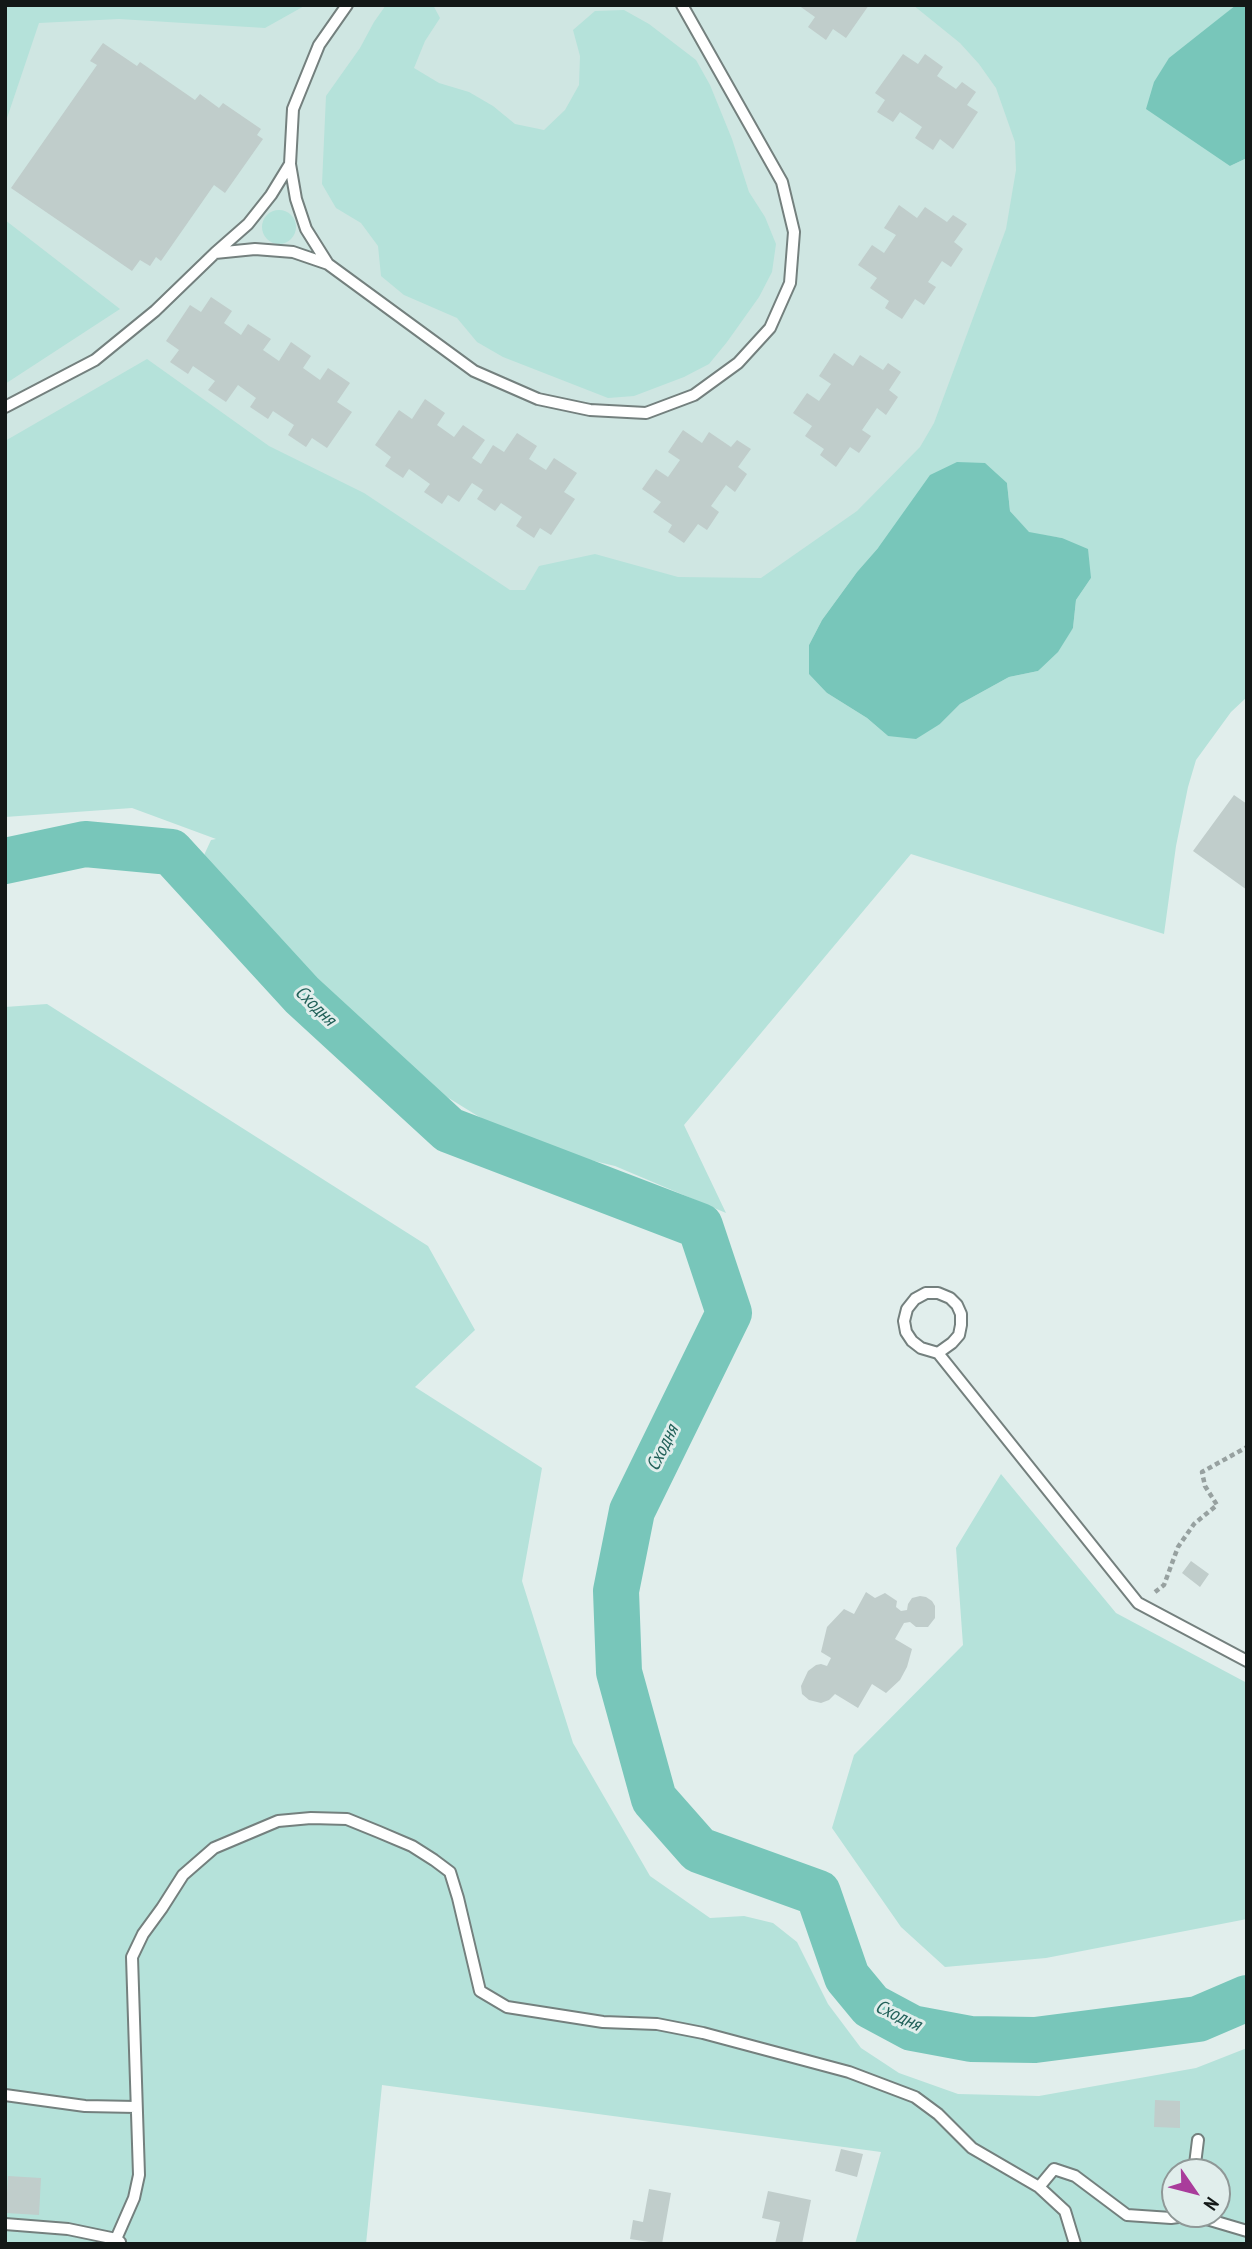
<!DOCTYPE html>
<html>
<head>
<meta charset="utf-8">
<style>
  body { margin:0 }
  #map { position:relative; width:1252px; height:2249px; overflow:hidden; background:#e1eeec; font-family:"PT Sans Narrow",sans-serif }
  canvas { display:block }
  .frame { position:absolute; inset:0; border:7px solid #131817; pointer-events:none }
  .north { position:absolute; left:1161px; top:2158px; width:70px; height:70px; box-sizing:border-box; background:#e1eeec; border:2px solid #8f9897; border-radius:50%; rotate:125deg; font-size:19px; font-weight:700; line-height:28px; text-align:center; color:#131817 }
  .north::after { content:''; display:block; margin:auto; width:24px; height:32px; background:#a93c9b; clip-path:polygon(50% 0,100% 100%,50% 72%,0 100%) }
</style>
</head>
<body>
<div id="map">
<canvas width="1252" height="2249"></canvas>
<div class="frame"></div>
<div class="north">N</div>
</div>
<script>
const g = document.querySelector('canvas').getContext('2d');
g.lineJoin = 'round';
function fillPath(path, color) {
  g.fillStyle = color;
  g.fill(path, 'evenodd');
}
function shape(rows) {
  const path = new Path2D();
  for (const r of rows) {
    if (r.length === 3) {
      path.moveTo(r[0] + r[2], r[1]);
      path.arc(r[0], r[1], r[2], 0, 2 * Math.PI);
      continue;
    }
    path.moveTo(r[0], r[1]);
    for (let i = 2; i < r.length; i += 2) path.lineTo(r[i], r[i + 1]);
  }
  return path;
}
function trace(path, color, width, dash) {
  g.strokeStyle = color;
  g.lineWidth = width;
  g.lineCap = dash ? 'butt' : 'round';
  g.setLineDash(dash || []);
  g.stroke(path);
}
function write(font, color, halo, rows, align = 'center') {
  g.font = font + ' "PT Sans Narrow",sans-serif';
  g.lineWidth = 6;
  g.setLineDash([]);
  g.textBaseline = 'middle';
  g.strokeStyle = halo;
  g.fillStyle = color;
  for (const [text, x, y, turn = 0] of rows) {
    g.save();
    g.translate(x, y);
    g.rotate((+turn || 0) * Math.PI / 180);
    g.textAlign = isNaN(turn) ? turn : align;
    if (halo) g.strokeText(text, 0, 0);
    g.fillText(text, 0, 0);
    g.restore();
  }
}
fillPath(shape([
  [5,5,1183,5,1026,330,784,629,628,619,469,580,5,484]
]), '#cfe6e2');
fillPath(shape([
  [5,5,306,5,265,28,119,19,39,23,5,124],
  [386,5,433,5,440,18,425,41,414,68,439,83,469,92,493,106,515,124,544,130,565,110,579,85,580,56,573,30,595,11,624,10,649,24,696,60,710,85,732,139,749,192,765,217,776,244,772,272,759,297,727,342,709,364,684,377,634,396,608,398,503,357,477,342,457,318,404,295,381,276,378,246,361,223,336,208,322,184,326,96,360,48,374,22],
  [913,5,1236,5,1215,23,1230,166,1247,158,1247,697,1231,712,1196,760,1188,787,1176,846,1164,934,911,854,684,1125,726,1213,615,1166,523,1144,426,1084,321,995,199,866,211,840,216,839,132,808,5,817,5,441,147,359,269,446,364,493,510,590,525,590,539,566,595,554,678,577,761,578,857,511,920,447,934,423,1006,229,1016,170,1015,142,996,88,979,64,960,43],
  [1007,483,1010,511,1029,533,1062,538,1091,578,1076,600,1073,628,1038,671,1009,677,960,704,940,724,888,736,867,718,827,693,809,645,822,620,857,572,878,548],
  [279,227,17],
  [5,220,120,309,5,384],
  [47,1004,428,1246,475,1330,415,1387,542,1468,522,1581,573,1743,650,1876,710,1918,744,1916,773,1923,797,1942,828,2004,861,2048,899,2073,958,2094,1039,2096,1196,2068,1247,2048,1247,2244,855,2244,881,2152,382,2085,366,2244,5,2244,5,1007],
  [1175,2172,1217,2172,1217,2214,1175,2214],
  [1001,1474,1116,1613,1247,1683,1247,1919,1046,1958,945,1967,901,1927,832,1828,854,1755,963,1645,956,1548]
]), '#b5e2da');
fillPath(shape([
  [1236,5,1247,5,1247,158,1230,166,1146,109,1154,82,1169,58],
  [957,462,985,463,1007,483,1010,511,1029,532,1062,538,1088,549,1091,578,1076,600,1073,628,1058,652,1038,671,1009,677,960,704,940,724,916,739,888,736,867,718,827,693,809,674,809,645,822,620,857,572,878,548,930,475]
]), '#78c6ba');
trace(shape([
  [5,861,85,844,171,852,302,995,449,1130,700,1226,729,1313,632,1511,616,1591,619,1672,654,1799,699,1850,818,1893,847,1977,871,2006,912,2028,971,2039,1035,2040,1198,2019,1247,1998]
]), '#78c6ba', 46);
fillPath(shape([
  [798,5,869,5,846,38,833,29,826,40,808,27,815,17],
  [103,43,137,66,140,62,195,100,200,94,219,108,223,103,261,129,257,135,263,139,225,193,214,185,161,261,156,257,150,266,140,260,132,271,11,188,97,65,90,61],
  [903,54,918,64,925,54,943,67,937,76,956,89,962,82,976,92,967,105,978,112,953,149,940,139,933,150,915,138,922,127,900,112,893,122,877,112,885,100,875,93],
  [899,205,917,218,925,207,947,222,953,215,967,224,954,242,963,249,951,267,942,261,928,282,936,287,924,305,915,299,902,319,885,308,889,301,870,288,877,278,858,265,872,245,884,253,896,235,884,228],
  [211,297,232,311,224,323,241,335,248,324,271,339,263,350,279,361,291,342,311,356,303,368,320,380,328,368,350,383,337,402,352,412,327,448,312,438,306,447,288,435,294,425,273,411,268,419,250,407,256,398,238,385,226,402,208,390,215,381,193,366,188,374,170,362,179,350,166,341,190,305,201,312],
  [834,353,853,366,860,355,883,370,888,363,901,372,889,390,898,397,886,415,877,408,862,430,871,436,859,453,850,447,836,467,820,455,824,449,805,436,812,426,793,413,807,393,819,401,831,384,819,376],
  [425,399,445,413,437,425,454,437,463,425,485,440,472,458,481,464,493,445,504,452,517,433,537,446,529,459,546,470,554,458,577,473,564,492,575,499,551,535,540,528,534,538,516,526,522,517,501,503,495,511,477,499,483,490,472,483,459,502,448,495,442,504,424,492,430,484,409,469,403,478,385,466,391,457,375,445,399,410,412,419],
  [683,430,702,443,709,432,731,447,737,440,751,449,738,467,747,474,735,492,726,485,711,506,719,512,707,530,698,524,684,543,668,532,672,525,653,512,661,502,642,489,656,469,668,477,680,460,668,452],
  [1234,795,1247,804,1247,890,1193,851],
  [1191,1561,1209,1574,1200,1587,1182,1573],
  [866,1592,875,1598,885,1593,897,1601,896,1607,901,1611,907,1610,908,1604,912,1598,920,1596,926,1597,932,1601,935,1606,935,1618,928,1627,916,1627,910,1622,904,1623,895,1639,912,1649,907,1667,900,1680,886,1693,872,1684,858,1708,835,1694,829,1700,821,1703,809,1700,802,1694,801,1686,808,1671,816,1665,821,1664,827,1666,831,1658,821,1652,827,1627,844,1609,854,1614],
  [1155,2100,1180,2101,1180,2128,1154,2127],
  [841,2149,863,2154,857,2177,835,2171],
  [8,2176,41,2178,39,2215,6,2213],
  [649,2189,671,2193,662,2244,630,2239,633,2220,643,2222],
  [768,2191,811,2200,802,2244,775,2244,780,2222,762,2218]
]), '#c0cdcb');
const service = shape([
  [215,253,248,224,271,195,290,164],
  [328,264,306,229,296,199,290,164,293,109,319,45,347,5],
  [5,407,95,360,155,311,215,253,255,249,293,252,328,264,474,371,538,399,590,410,646,413,694,395,738,363,770,328,790,283,794,232,782,182,682,5],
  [926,1293,938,1293,950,1298,957,1305,961,1314,961,1325,959,1335,952,1343,938,1353,921,1348,912,1341,906,1332,904,1321,907,1309,915,1299,926,1293],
  [938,1353,1138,1603,1247,1661],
  [5,2095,85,2106,136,2107],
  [1194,2172,1198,2140],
  [1039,2187,1054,2169,1075,2176,1127,2215,1171,2218,1193,2215,1247,2231],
  [5,2224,68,2229,116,2239,120,2242],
  [116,2239,134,2198,139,2175,132,1957,143,1934,162,1908,183,1875,214,1848,278,1821,311,1818,347,1819,379,1832,412,1846,434,1860,450,1872,458,1898,480,1991,507,2007,603,2022,657,2024,703,2033,849,2072,915,2097,938,2114,972,2148,1039,2187,1065,2211,1075,2244]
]);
trace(service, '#74807e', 14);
trace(shape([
  [1155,1592,1164,1585,1178,1547,1194,1524,1217,1505,1205,1486,1202,1472,1247,1447]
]), '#97a1a0', 4.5, [5, 3.5]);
trace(service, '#fff', 10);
write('italic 19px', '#226159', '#e1eeec', [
  ["Сходня",315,1006,44],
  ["Сходня",663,1448,-64],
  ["Сходня",898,2016,25]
]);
</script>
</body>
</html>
